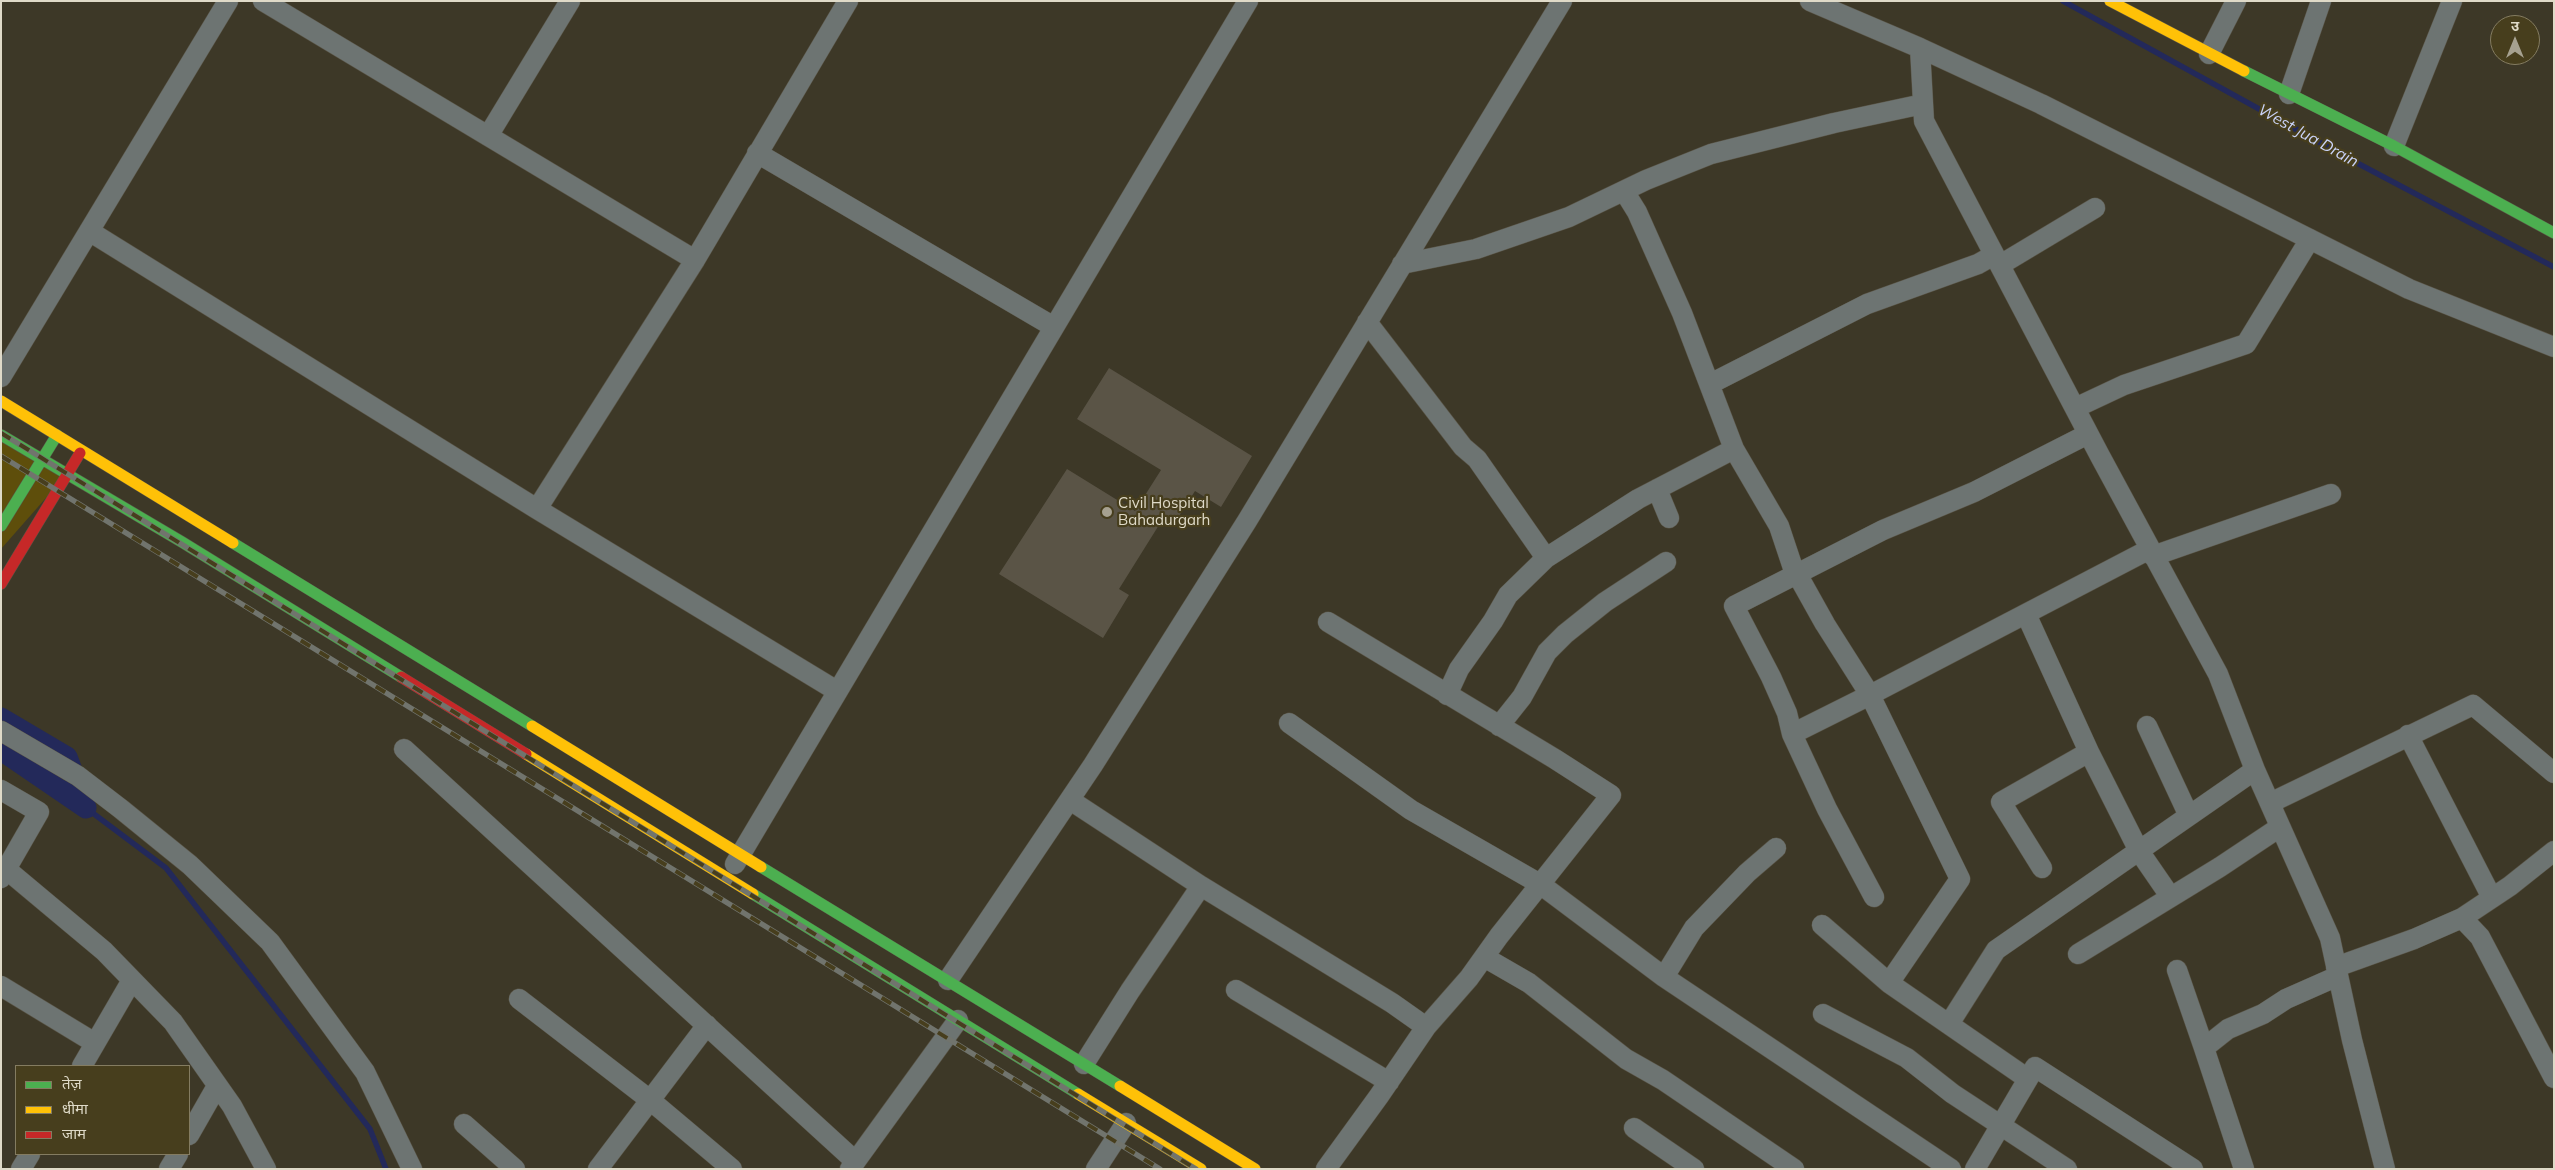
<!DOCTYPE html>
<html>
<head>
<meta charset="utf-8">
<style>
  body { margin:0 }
  #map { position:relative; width:2555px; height:1170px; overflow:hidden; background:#3d3827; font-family:Mulish,"Noto Sans Devanagari",sans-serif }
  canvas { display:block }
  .frame { position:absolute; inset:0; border:2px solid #dfdac8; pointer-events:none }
  .legend { position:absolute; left:15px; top:1065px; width:175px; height:90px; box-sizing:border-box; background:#473e1d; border:1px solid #847c61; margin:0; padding:6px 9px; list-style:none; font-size:15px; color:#dfdac8 }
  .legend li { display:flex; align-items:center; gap:10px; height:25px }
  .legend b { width:25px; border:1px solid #847c61 }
  .north { position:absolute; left:2490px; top:15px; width:50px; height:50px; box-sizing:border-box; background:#473e1d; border:1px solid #847c61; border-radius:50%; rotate:0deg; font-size:14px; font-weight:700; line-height:20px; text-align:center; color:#dfdac8 }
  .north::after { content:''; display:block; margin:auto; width:18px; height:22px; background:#a6a190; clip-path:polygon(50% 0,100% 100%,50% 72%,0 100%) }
</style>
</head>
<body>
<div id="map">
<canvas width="2555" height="1170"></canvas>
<div class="frame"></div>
<ul class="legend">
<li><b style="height:6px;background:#4caf50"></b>तेज़</li>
<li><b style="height:6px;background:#ffc107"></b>धीमा</li>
<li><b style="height:6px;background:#c62828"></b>जाम</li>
</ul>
<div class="north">उ</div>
</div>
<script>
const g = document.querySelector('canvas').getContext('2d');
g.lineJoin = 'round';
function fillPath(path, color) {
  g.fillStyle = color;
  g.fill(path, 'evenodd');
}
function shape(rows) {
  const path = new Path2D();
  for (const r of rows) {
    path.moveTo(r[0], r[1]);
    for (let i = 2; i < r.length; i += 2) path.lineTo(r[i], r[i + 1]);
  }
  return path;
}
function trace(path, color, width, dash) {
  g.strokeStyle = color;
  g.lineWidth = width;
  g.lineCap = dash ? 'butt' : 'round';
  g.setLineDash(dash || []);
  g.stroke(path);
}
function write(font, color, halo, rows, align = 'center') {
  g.font = font + ' Mulish,sans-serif';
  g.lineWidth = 4.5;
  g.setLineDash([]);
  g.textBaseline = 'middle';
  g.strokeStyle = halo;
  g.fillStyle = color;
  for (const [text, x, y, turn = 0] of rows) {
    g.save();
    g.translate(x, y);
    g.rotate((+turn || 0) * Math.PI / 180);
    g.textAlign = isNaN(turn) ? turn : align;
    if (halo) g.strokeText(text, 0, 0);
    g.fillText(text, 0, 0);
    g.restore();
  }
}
fillPath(shape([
  [1,435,67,474,1,549]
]), '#5e4e0b');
trace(shape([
  [2063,1,2359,164,2554,267],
  [86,808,166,868,370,1129,386,1169]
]), '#23295a', 5.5);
trace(shape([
  [1,718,67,757,86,808],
  [1,750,86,808]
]), '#23295a', 21);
fillPath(shape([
  [1109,368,1252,456,1221,507,1195,491,1174,524,1164,517,1119,589,1129,595,1103,638,999,574,1067,469,1135,511,1161,470,1077,419]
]), '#5a5446');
const street = shape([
  [263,1,695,260],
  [1810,1,1920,48,2041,104,2409,289,2554,347],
  [1920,48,1924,121,2100,456,2218,674,2255,770,2330,938,2352,1040,2385,1169],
  [2209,54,2236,1],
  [2289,94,2321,1],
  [488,136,570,1],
  [2394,146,2452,1],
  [757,153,1054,327],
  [1624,191,1637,212,1682,313,1734,449,1779,526,1792,565,1825,624,1870,695,1792,734,1827,809,1874,897],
  [89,231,537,509,837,691],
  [1402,264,1476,249,1569,217,1646,180,1711,154,1834,123,1923,104],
  [2000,265,2095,208],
  [1367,322,1463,447,1477,459,1546,558],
  [1,377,228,1],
  [1710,384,1867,304,1978,264,1994,255],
  [2075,408,2124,385,2246,344,2310,239],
  [1657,489,1669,518],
  [537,509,695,260,848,1],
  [2153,556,2331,494],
  [2026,614,2089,752,2001,802,2042,868],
  [1328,622,1555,759,1611,795,1499,936,1469,978,1426,1027],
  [1447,695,1459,669,1493,621,1508,595,1546,558,1638,499,1734,449],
  [1289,723,1411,810,1540,884,1664,977,1951,1169],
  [1499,726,1522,697,1547,652,1565,634,1605,602,1666,562],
  [2147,726,2189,816],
  [1,731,78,776,121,809,190,865,270,942,365,1072,412,1169],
  [1792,734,1787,713,1771,677,1734,606,1883,530,1974,492,2088,434],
  [2408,735,2492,898],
  [404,749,855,1161],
  [2089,752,2139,851,2170,896],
  [1,790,39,812,1,878],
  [1070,800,1201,886],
  [2270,803,2473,705,2554,773],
  [735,864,1248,1],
  [6,869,104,951,173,1022,232,1106,266,1169],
  [2462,918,2480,937,2554,1078],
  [1822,925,1889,983],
  [2078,954,2220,867,2280,827],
  [1484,957,1529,983,1626,1059,1663,1080,1794,1169],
  [2336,967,2414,939,2462,918,2510,886,2554,851],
  [2177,970,2204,1048],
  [1664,977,1694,928,1747,873,1776,848],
  [948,980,1093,765,1247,521,1562,1],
  [1,986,95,1043],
  [1236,990,1389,1082],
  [519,999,650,1100,732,1169],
  [1823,1014,1907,1058,1953,1094,2067,1169],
  [1949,1024,1996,950,2255,770],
  [1084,1064,1130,991,1201,886,1392,1003,1426,1027,1379,1096,1326,1169],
  [82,1066,132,980],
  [2028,1079,1889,983,1960,879,1870,695,2150,549],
  [464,1124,515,1169],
  [1634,1128,1694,1169],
  [189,1135,217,1086],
  [21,1169,30,1154],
  [169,1169,178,1154],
  [598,1169,707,1025],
  [850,1169,958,1020],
  [1096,1169,1126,1123],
  [1975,1169,2035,1067,2193,1169],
  [2244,1169,2204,1048,2228,1029,2263,1014,2286,999,2338,976]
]);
const fast = shape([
  [2244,71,2394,146,2554,233],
  [1,435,182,542,401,677],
  [1,526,57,435],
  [233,543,532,726],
  [761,867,1120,1086],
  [753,894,1078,1094]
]);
const slow = shape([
  [2110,1,2244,71],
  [1,401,233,543],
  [532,726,761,867],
  [526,754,753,894],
  [1120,1086,1255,1169],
  [1078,1094,1201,1169]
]);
const jam = shape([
  [1,584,80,453],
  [401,677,526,754]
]);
trace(street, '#595446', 21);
trace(fast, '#595446', 12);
trace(slow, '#595446', 12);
trace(jam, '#595446', 12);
trace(street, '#6d7472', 20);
trace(fast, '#4caf50', 11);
trace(slow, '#ffc107', 11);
trace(jam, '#c62828', 11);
const rail = shape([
  [1,433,1196,1169],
  [1,456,1160,1169]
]);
trace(rail, '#71746d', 5.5);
trace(rail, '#473e1d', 4, [11]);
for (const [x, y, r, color] of [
  [1107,512,6,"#a6a190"]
]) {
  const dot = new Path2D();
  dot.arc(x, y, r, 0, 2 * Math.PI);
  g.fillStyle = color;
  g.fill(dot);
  trace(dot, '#473e1d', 2);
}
write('15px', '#dfdac8', '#473e1d', [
  ["Civil Hospital",1118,503],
  ["Bahadurgarh",1118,520]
], 'left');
write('italic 16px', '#cad3f8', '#473e1d', [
  ["West Jua Drain",2308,136,29]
]);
</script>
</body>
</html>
